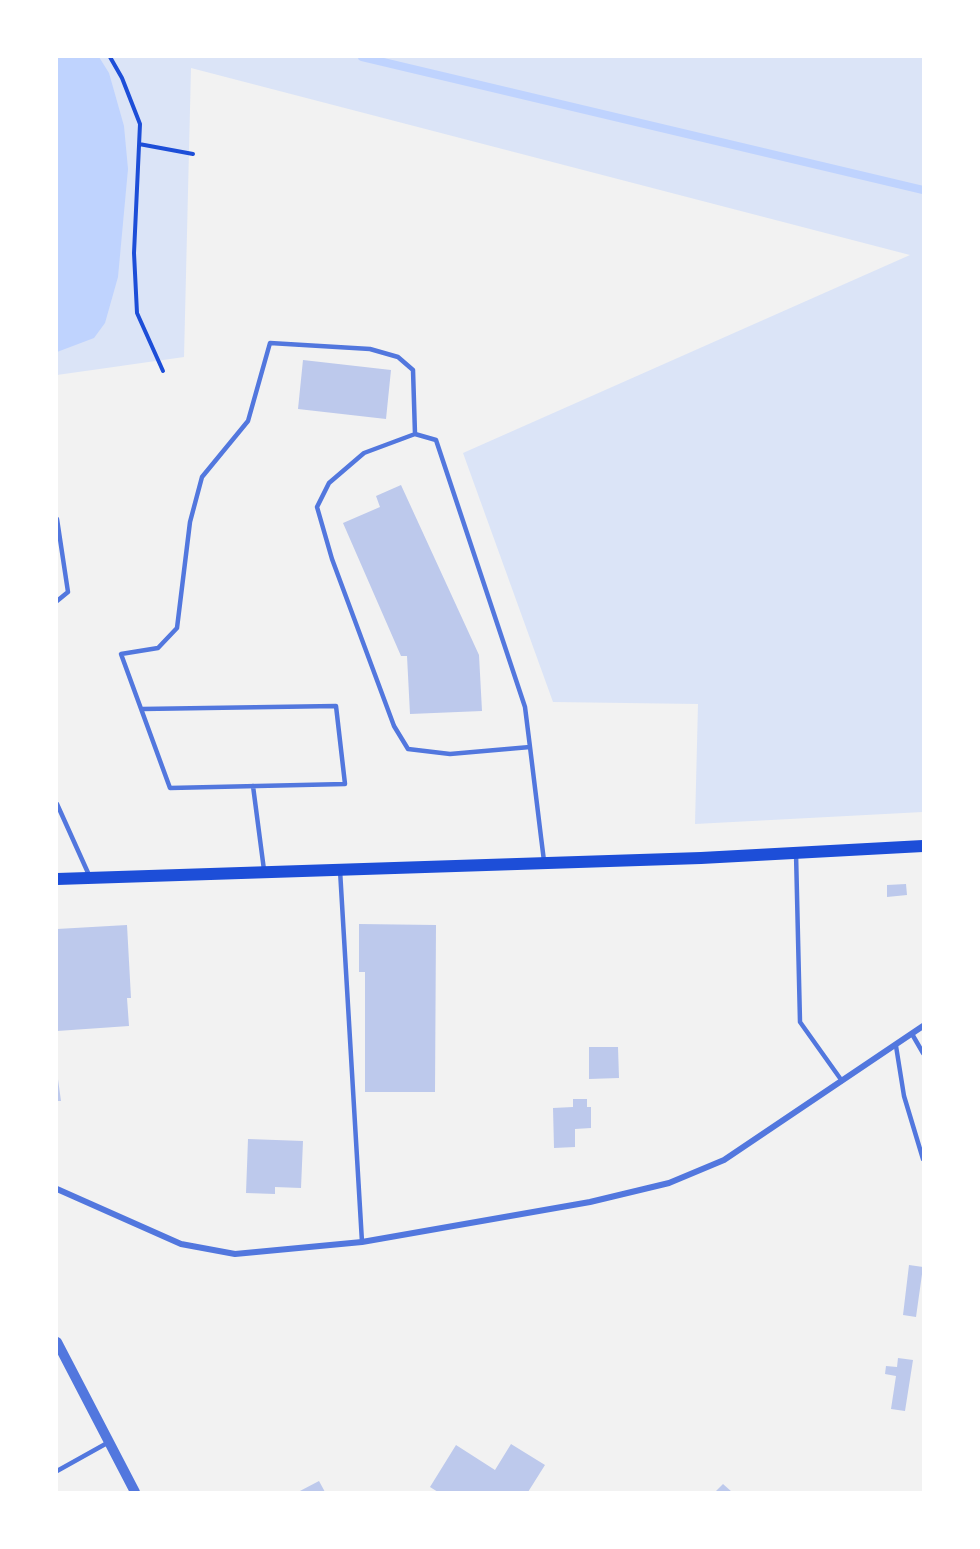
<!DOCTYPE html>
<html>
<head>
<meta charset="utf-8">
<style>
  body { margin:0 }
  #map { position:relative; width:980px; height:1549px; overflow:hidden; background:#f2f2f2; font-family:Karla,sans-serif }
  canvas { display:block }
  .frame { position:absolute; inset:0; border:58px solid #fff; pointer-events:none }
</style>
</head>
<body>
<div id="map">
<canvas width="980" height="1549"></canvas>
<div class="frame"></div>
</div>
<script>
const g = document.querySelector('canvas').getContext('2d');
g.lineJoin = 'round';
function fillPath(path, color) {
  g.fillStyle = color;
  g.fill(path, 'evenodd');
}
function shape(rows) {
  const path = new Path2D();
  for (const r of rows) {
    path.moveTo(r[0], r[1]);
    for (let i = 2; i < r.length; i += 2) path.lineTo(r[i], r[i + 1]);
  }
  return path;
}
function trace(path, color, width, dash) {
  g.strokeStyle = color;
  g.lineWidth = width;
  g.lineCap = dash ? 'butt' : 'round';
  g.setLineDash(dash || []);
  g.stroke(path);
}
fillPath(shape([
  [57,57,923,57,923,812,695,824,698,704,553,702,463,453,910,255,191,68,184,357,57,375]
]), '#dbe4f7');
fillPath(shape([
  [57,57,99,57,109,73,124,126,128,169,118,277,105,323,94,338,57,352]
]), '#bfd3fe');
trace(shape([
  [362,57,923,190]
]), '#bfd3fe', 8);
fillPath(shape([
  [303,360,391,370,386,419,298,409],
  [401,485,479,655,482,711,410,714,407,656,401,656,343,523,380,507,376,496],
  [906,884,907,895,887,897,887,885],
  [359,924,436,925,435,1092,365,1092,365,972,359,972],
  [127,925,131,998,127,998,129,1026,57,1031,57,929],
  [589,1047,618,1047,619,1078,589,1079],
  [57,1072,61,1101,57,1101],
  [573,1099,587,1099,587,1107,591,1107,591,1128,575,1129,575,1147,554,1148,553,1108,573,1107],
  [248,1139,303,1141,301,1188,275,1187,275,1194,246,1193],
  [909,1265,923,1267,916,1317,903,1315],
  [898,1358,913,1360,905,1411,891,1409,896,1376,885,1374,886,1366,897,1367],
  [511,1444,545,1465,528,1492,438,1492,430,1487,456,1445,495,1470],
  [319,1481,325,1492,298,1492],
  [723,1484,732,1492,715,1492]
]), '#bdc9ec');
trace(shape([
  [110,57,122,78,140,124,134,253,137,313,163,371],
  [139,144,193,154]
]), '#1d4ed8', 4);
trace(shape([
  [57,519,68,592,57,601],
  [142,709,336,706,345,784,170,788,121,654,158,648,177,628,190,522,202,477,248,421,270,343,370,349,398,357,413,370,415,434],
  [530,747,450,754,408,749,394,726,332,559,317,507,329,483,364,453,415,434,436,440,525,707,530,747,541,837,544,861],
  [253,786,264,870],
  [57,804,89,875],
  [796,853,800,1022,842,1081],
  [340,870,362,1242],
  [912,1034,923,1053],
  [896,1046,904,1096,923,1159],
  [57,1471,109,1442]
]), '#5277de', 4.5);
trace(shape([
  [57,1189,181,1244,235,1254,362,1242,590,1202,669,1183,724,1160,923,1026]
]), '#5277de', 6);
trace(shape([
  [57,1342,135,1492]
]), '#5277de', 10);
trace(shape([
  [57,879,701,858,923,846]
]), '#1d4ed8', 12);
</script>
</body>
</html>
